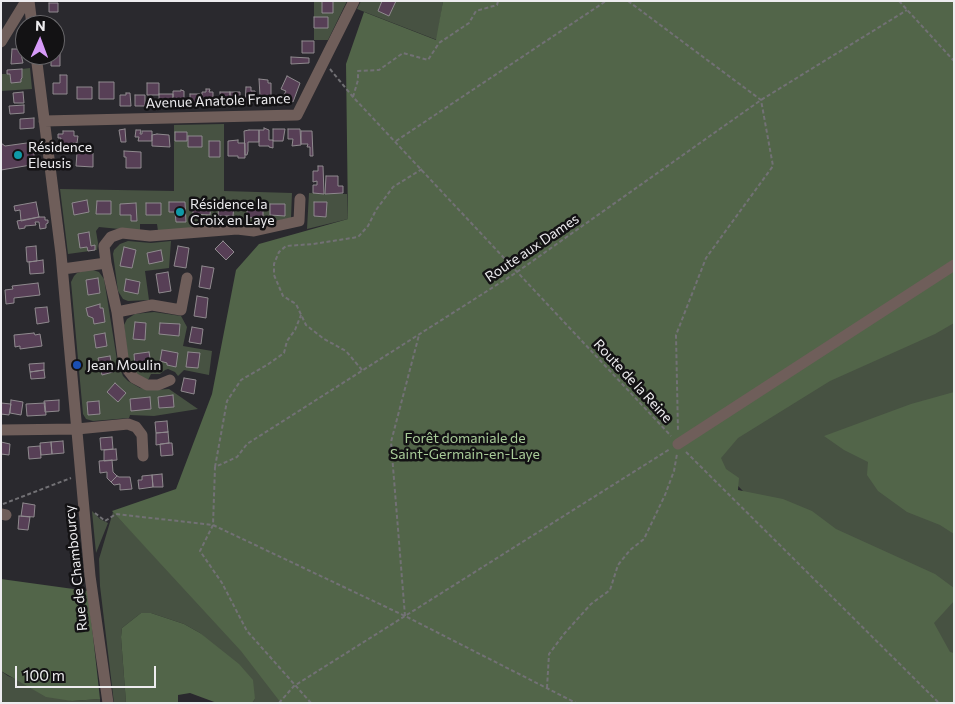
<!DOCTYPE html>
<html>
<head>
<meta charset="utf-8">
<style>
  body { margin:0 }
  #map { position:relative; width:955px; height:704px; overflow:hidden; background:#2a292e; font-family:Commissioner,sans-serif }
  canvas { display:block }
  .frame { position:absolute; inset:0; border:2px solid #edecef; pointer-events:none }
  .north { position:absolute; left:15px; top:15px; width:50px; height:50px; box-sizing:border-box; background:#131214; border:1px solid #6a696c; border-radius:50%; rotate:2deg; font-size:14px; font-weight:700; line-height:20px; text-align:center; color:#edecef }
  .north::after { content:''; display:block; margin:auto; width:18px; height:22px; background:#d79bf9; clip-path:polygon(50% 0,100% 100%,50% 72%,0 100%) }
  .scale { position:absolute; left:15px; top:666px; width:141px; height:22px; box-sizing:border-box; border:2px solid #edecef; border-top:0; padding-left:6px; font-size:15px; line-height:18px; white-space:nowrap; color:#edecef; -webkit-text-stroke:4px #131214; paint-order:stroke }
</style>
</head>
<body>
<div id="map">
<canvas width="955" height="704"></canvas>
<div class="frame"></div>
<div class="north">N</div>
<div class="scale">100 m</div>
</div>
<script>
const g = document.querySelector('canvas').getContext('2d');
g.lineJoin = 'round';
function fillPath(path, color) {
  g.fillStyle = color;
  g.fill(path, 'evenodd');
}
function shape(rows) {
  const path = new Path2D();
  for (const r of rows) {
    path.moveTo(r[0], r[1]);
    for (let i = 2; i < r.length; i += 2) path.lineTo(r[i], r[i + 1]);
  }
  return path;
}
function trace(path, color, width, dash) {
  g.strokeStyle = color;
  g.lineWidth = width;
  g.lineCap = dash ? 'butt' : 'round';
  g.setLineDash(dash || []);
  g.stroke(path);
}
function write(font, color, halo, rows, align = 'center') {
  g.font = font + ' Commissioner,sans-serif';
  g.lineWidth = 5;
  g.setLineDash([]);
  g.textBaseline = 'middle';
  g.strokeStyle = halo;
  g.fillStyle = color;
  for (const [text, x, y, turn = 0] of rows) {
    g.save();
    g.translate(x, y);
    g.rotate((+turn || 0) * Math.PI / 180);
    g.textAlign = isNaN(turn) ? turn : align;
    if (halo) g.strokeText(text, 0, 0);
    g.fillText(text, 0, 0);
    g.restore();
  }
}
fillPath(shape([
  [314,1,322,1,323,13,333,13,333,1,347,1,328,40,314,40,314,28,328,28,328,18,314,17],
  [361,1,443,1,437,40,357,9],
  [30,68,32,89,1,91,1,74,10,74,11,83,20,82,21,79,22,78,22,69],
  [224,124,224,191,292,193,291,218,256,225,239,223,158,231,157,224,140,224,140,231,99,227,96,231,98,243,97,250,68,254,60,189,174,191,174,125],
  [185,202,186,222,176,222,175,212,169,212,169,203],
  [309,193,347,194,348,219,307,229],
  [128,241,151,243,171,241,169,268,145,271,149,300,128,301,123,299,118,291,113,254,114,250,120,244],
  [90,269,99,272,104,279,117,360,123,376,128,381,140,388,154,390,169,389,198,409,154,416,130,415,129,418,93,421,86,419,83,414,71,282,74,276,77,273],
  [954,287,954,703,950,703,699,446],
  [154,312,181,316,187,327,183,346,212,351,209,375,184,370,178,376,175,372,168,369,165,370,160,374,151,374,148,380,138,376,128,362,124,325,127,319,135,314],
  [92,511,100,519,108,523,96,553],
  [113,512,293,703,252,703,255,699,200,633,184,624,151,613,141,613,122,628,121,637,126,703,114,703,100,586,99,559],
  [1,671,8,676,72,701,100,699,100,703,5,703,1,701]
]), '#475242');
fillPath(shape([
  [443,1,954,1,954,323,935,334,830,381,738,438,721,458,726,469,739,478,738,490,783,499,812,511,836,529,935,574,954,588,954,601,934,623,950,652,954,653,954,703,281,703,241,651,112,511,176,489,212,394,236,270,259,244,348,219,346,64,364,12,436,40],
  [954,392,954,534,940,525,907,512,878,491,867,475,868,462,844,450,824,436,911,404],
  [1,579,88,591,100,699,72,701,46,697,1,671],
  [141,613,151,613,184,624,200,633,239,664,253,680,255,699,252,703,217,703,190,693,178,695,178,703,126,703,121,637,122,628]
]), '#526549');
const building = shape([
  [322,1,333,1,333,13,322,13,322,1],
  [382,1,396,1,389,16,378,11,382,1],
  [49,3,58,3,58,12,49,12,49,3],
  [314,17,328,17,328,28,314,28,314,17],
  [302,41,314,41,314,53,302,53,302,41],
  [55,43,60,43,60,66,51,66,51,55,55,55,55,43],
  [12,49,20,49,23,63,11,64,12,49],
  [291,57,309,58,309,63,291,64,291,57],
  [22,69,22,78,21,79,21,82,11,83,10,74,7,74,7,70,22,69],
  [60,75,67,75,67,94,53,94,53,83,60,83,60,75],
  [287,76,300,83,293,102,283,97,286,91,281,89,287,76],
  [259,79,268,80,268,83,271,83,271,97,260,96,259,79],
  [99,82,114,82,114,99,99,99,99,82],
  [147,83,159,83,159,95,147,95,147,83],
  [77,87,92,87,92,99,77,99,77,87],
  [246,87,251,87,251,91,255,91,255,100,252,100,252,104,245,104,246,87],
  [206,89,210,89,209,92,213,92,213,104,202,104,202,92,206,92,206,89],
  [181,90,184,91,184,105,173,106,173,91,181,91,181,90],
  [23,92,24,103,14,103,13,93,23,92],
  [220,92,230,92,230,105,220,105,220,92],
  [230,92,240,92,240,105,230,105,230,92],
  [126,93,130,93,131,106,120,106,120,95,126,95,126,93],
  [159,94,173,94,173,104,159,104,159,94],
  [190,94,200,94,200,104,190,104,190,94],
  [135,95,145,95,145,106,135,106,135,95],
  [24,105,24,113,10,114,9,106,24,105],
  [34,118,34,128,20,129,20,119,34,118],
  [264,128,269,130,269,140,273,140,273,148,269,147,269,146,259,146,259,130,264,130,264,128],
  [125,129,126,142,121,142,119,130,125,129],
  [273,129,285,129,283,141,273,141,273,129],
  [288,129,300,129,301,145,292,146,293,139,288,139,288,129],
  [136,130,141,130,140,134,142,134,142,131,152,131,152,141,138,141,139,137,135,137,136,130],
  [249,130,259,130,259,142,248,142,248,151,247,155,245,155,244,131,249,130],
  [63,131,74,131,74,136,78,136,77,143,73,143,73,147,62,147,63,143,60,143,61,138,58,138,58,134,63,134,63,131],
  [301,131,312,131,313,156,310,156,310,147,307,147,308,144,301,144,301,131],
  [175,132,187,132,187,141,175,141,175,132],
  [157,134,169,135,170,147,152,146,152,135,157,134],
  [188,136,202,136,202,147,188,147,188,136],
  [238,140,238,143,245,143,245,158,238,158,238,156,228,156,228,141,238,140],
  [209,141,220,141,220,157,209,157,209,141],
  [34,142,36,153,34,153,34,158,36,157,37,164,1,170,1,143,5,146,34,142],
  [124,151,141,152,141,168,126,168,126,157,124,157,124,151],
  [77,153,93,153,93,167,76,166,77,153],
  [318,166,323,166,324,194,313,193,313,185,317,185,317,181,313,182,313,171,318,171,318,166],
  [326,176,338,176,338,186,343,186,343,193,325,194,326,176],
  [87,200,89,212,74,215,72,203,87,200],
  [97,201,111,201,111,214,96,214,97,201],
  [36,202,39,217,21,221,20,210,15,211,14,206,36,202],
  [169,202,185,202,186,222,176,222,175,212,169,212,169,202],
  [314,202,327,202,326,217,314,216,314,202],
  [136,203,137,221,131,221,131,215,120,215,120,204,136,203],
  [146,203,161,203,161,215,146,215,146,203],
  [193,203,211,203,210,215,193,214,193,203],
  [270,204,285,204,285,216,270,215,270,204],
  [219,205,234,205,233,216,218,216,219,205],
  [263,206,263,217,247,218,247,207,263,206],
  [39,217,45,217,45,220,48,220,48,223,46,224,46,228,40,229,39,222,35,222,36,225,25,226,25,228,19,229,17,221,39,217],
  [89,232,91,246,95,245,95,250,88,251,87,247,80,248,78,234,89,232],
  [223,241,234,252,226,260,215,249,223,241],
  [36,246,37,261,27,262,26,247,36,246],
  [178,246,189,248,186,268,174,266,178,246],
  [124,247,136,250,132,268,120,266,124,247],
  [161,250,163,261,149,264,147,253,161,250],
  [43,260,44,273,30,274,29,262,43,260],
  [202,266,214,268,210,289,199,287,202,266],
  [168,272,171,291,159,293,156,274,168,272],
  [98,278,100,293,88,295,86,280,98,278],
  [126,279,140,282,138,294,124,291,126,279],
  [38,283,40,295,14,298,14,303,6,304,5,290,13,289,12,286,38,283],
  [197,296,208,298,206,318,194,316,197,296],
  [100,304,100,308,103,308,105,322,94,324,93,318,88,316,86,308,100,304],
  [47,307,49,322,37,324,35,308,47,307],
  [135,322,146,323,145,340,133,339,135,322],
  [160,323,180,324,179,336,159,334,160,323],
  [192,327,203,329,201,344,189,342,192,327],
  [34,333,35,335,40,334,42,346,20,349,20,346,15,347,14,335,34,333],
  [105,333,107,346,96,348,94,335,105,333],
  [162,350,178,353,176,367,167,365,167,363,160,361,162,350],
  [149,352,151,364,135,366,134,354,149,352],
  [188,352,200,353,198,368,186,367,188,352],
  [110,356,113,372,102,375,98,358,110,356],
  [44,363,44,370,30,372,29,364,44,363],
  [44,370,45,378,31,379,30,372,44,370],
  [184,378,196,380,194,394,181,391,184,378],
  [115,383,126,393,118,402,107,392,115,383],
  [173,395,174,407,159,408,158,397,173,395],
  [150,397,151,409,131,411,130,399,150,397],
  [11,400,23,402,21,415,10,413,11,400],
  [59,400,59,411,45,412,44,401,59,400],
  [99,401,100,414,88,415,87,402,99,401],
  [1,403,11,404,9,415,1,414,1,403],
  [45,403,46,415,27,416,26,404,45,403],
  [167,421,168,432,156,433,155,422,167,421],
  [168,432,169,443,156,445,156,433,168,432],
  [112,437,113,449,101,450,100,438,112,437],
  [63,441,64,453,52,454,51,442,63,441],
  [1,442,10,444,9,455,1,454,1,442],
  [51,442,52,454,41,455,40,443,51,442],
  [169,443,172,443,173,455,161,456,160,444,169,443],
  [40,446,41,458,29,459,28,447,40,446],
  [116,449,117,460,104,461,104,450,116,449],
  [112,460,113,472,117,476,111,482,107,478,107,472,100,473,99,461,112,460],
  [162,474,163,487,153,487,152,475,162,474],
  [152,475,153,487,139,489,138,480,142,480,142,476,152,475],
  [117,476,119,477,130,477,132,489,120,490,120,484,114,485,111,482,117,476],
  [23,503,35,505,34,517,21,516,23,503],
  [19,516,30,517,28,530,18,529,19,516]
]);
fillPath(building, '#573f56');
trace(building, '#8f8a8e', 1);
trace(shape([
  [628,1,761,100,773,166,706,258,676,335,678,432],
  [899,1,954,61],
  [330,69,353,97,671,436],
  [353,97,358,80,358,71,379,70,403,53,428,60,439,43,469,23,476,11,497,5,498,1],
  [396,141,606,1],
  [362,370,346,351,324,339,306,325,296,304,283,296,274,275,274,264,279,252,286,246,313,244,358,237,368,226,376,210,393,187,422,169],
  [686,452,939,703],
  [215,467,227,401,241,380,267,365,284,353,287,341,295,330,301,315],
  [3,504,71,478],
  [95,513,105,521,116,514,213,525,405,616,576,703],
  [405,616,391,442,419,335],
  [547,688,549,654,564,634,591,604,610,590,618,565,630,550,644,539,665,495,674,471,677,454],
  [279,703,294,686,670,449],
  [311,703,247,631,222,583,200,551,213,525,215,467,237,457,247,444,517,272,761,100,907,10]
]), '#727175', 2, [4, 2.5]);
trace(shape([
  [29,1,32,25],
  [1,42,26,1],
  [36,55,61,254,90,576,108,703],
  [44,121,297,115,354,1],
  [106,263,117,312,124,365,134,378,147,385,158,385,170,380],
  [63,269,106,263,104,246,111,237,122,233,150,236,237,229,254,231,299,221,300,199],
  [117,312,152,305,181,310,187,278],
  [1,430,77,429,128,424,136,427,142,435,143,456],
  [678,444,954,265],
  [1,514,6,515]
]), '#6f5e5a', 11);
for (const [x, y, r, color] of [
  [18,155,5,"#0f9aa8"],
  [180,212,5,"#0f9aa8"],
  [77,365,5,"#1a4fb4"]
]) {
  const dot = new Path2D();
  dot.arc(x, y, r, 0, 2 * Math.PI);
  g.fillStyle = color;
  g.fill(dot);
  trace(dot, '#131214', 2);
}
write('14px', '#edecef', '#131214', [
  ["Avenue Anatole France",218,101,-2],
  ["Route aux Dames",532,248,-34],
  ["Route de la Reine",633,381,47],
  ["Rue de Chambourcy",76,568,-96]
]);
write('14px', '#edecef', '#131214', [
  ["Résidence",28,147],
  ["Eleusis",28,163],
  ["Résidence la",190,204],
  ["Croix en Laye",190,220],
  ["Jean Moulin",87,365]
], 'left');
write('14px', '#a9cc99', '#131214', [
  ["Forêt domaniale de",465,438],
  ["Saint-Germain-en-Laye",465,454]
]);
</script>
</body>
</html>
